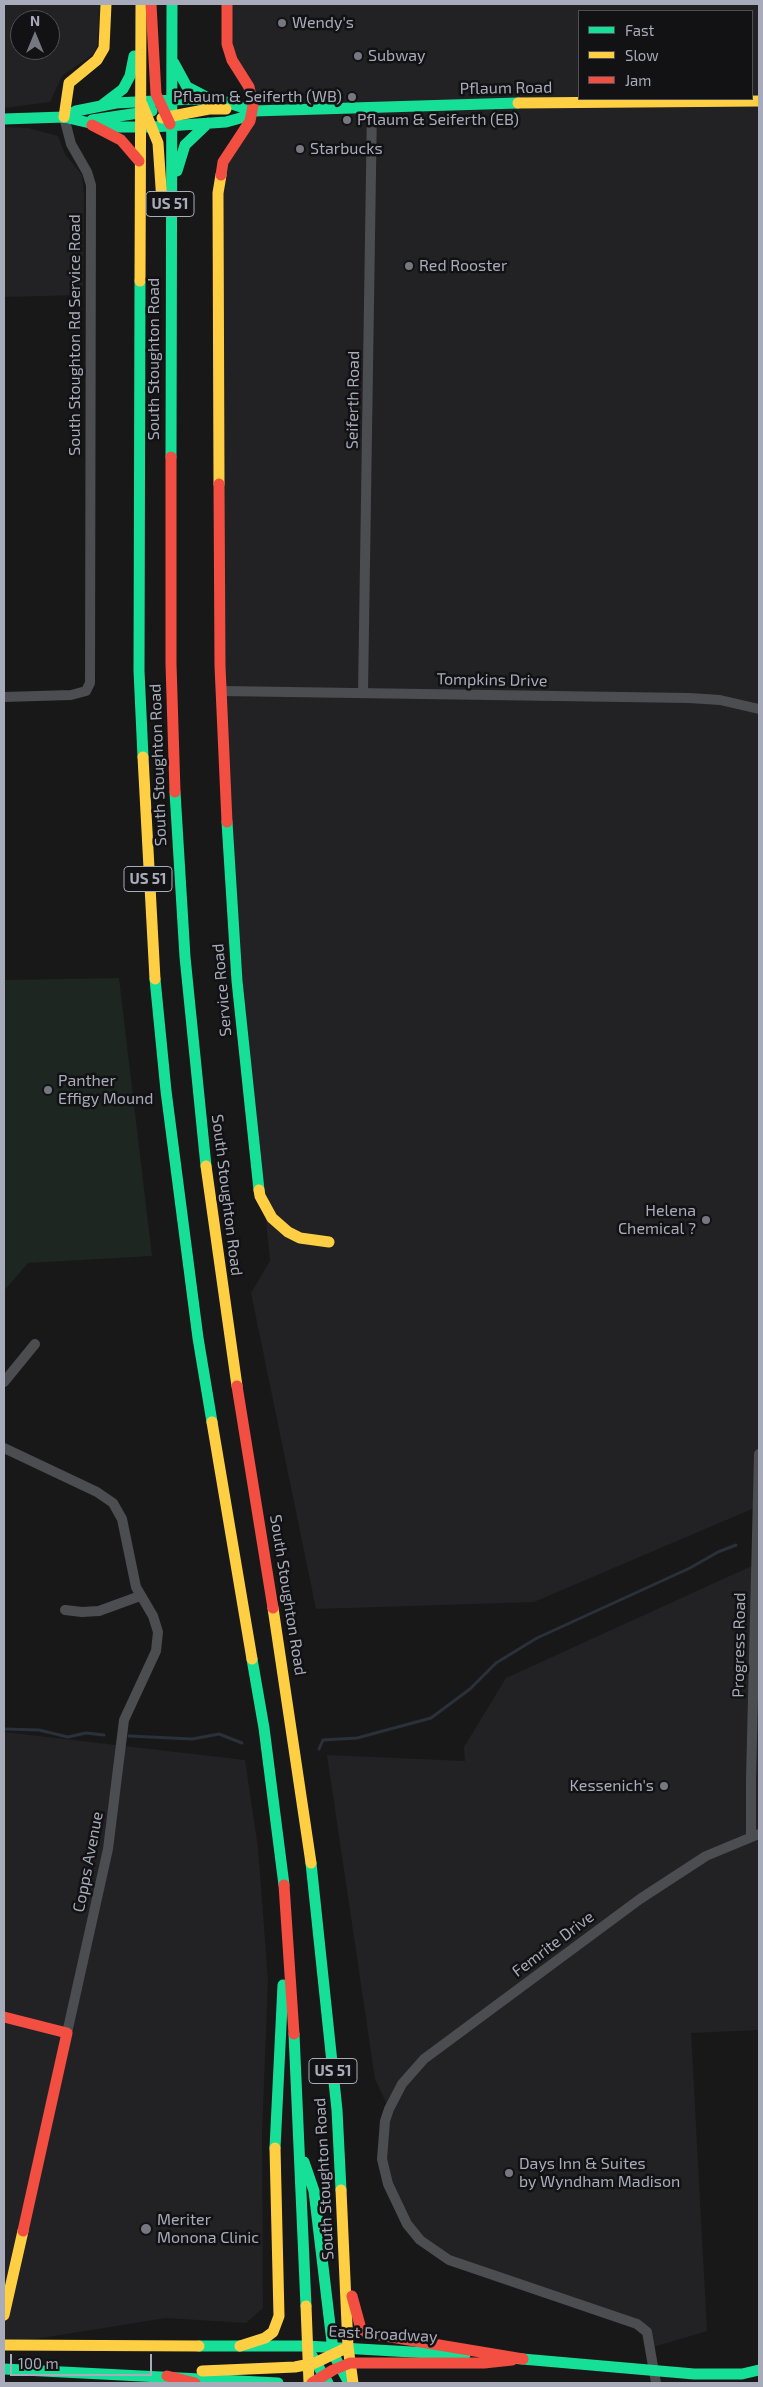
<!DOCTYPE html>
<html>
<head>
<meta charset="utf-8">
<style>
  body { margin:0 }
  #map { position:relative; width:763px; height:2387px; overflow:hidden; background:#181818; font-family:"Exo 2",sans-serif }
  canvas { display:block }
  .frame { position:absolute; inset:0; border:5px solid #a8abba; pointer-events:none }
  .legend { position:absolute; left:578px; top:10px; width:175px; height:90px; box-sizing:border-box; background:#121214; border:1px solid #4e4f56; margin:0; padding:6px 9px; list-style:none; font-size:15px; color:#a8abba }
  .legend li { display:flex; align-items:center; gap:10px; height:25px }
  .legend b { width:25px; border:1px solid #4e4f56 }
  .north { position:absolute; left:10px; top:10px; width:50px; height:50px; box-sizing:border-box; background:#121214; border:1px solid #4e4f56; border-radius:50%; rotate:0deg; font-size:14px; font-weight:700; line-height:20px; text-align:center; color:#a8abba }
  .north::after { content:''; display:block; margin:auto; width:18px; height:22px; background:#767881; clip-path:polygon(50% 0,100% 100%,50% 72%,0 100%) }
  .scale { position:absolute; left:10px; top:2354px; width:142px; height:22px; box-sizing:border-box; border:2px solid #a8abba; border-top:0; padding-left:6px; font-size:15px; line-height:18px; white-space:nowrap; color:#a8abba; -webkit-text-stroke:4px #121214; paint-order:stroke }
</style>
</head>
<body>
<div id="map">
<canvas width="763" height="2387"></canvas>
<div class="frame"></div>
<ul class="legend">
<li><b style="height:6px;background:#16e098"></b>Fast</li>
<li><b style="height:6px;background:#ffcf43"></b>Slow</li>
<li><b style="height:6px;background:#f24e42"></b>Jam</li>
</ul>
<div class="north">N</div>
<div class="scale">100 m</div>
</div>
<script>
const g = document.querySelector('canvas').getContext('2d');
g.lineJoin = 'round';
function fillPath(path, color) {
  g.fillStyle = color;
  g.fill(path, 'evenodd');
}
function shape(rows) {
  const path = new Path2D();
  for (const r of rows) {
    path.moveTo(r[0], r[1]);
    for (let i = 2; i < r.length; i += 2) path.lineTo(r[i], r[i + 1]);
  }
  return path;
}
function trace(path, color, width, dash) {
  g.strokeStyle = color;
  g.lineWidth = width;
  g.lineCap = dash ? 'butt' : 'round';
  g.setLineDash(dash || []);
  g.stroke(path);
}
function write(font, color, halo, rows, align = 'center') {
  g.font = font + ' "Exo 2",sans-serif';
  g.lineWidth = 5;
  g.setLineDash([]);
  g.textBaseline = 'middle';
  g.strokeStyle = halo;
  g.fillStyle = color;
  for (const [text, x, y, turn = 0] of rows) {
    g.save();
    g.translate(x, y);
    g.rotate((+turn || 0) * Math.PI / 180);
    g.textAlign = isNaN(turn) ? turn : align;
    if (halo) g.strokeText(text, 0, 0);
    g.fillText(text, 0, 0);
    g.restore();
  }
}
fillPath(shape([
  [4,4,100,4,97,48,92,55,62,76,50,102,4,108],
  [20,20,50,20,50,50,20,50],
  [227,4,759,4,759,1506,534,1602,316,1609,251,1293,270,1261,227,825,219,182,251,118,237,68],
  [579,11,752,11,752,99,579,99],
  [4,127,28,128,58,136,65,154,82,175,84,195,83,295,4,297],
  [756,1564,759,1624,759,2030,691,2033,707,2331,650,2348,647,2332,449,2260,420,2240,384,2171,389,2109,375,2079,327,1755,465,1761,464,1747,506,1678],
  [4,1732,245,1760,258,1848,268,1980,262,2133,263,2308,246,2323,166,2318,4,2344]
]), '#222224');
fillPath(shape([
  [119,978,152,1256,28,1263,4,1291,4,980]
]), '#1d2620');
trace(shape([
  [4,1729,39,1730,68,1737,86,1733,104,1735],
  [129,1736,192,1739,219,1734,242,1743],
  [319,1749,323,1740,357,1738,431,1718,470,1689,496,1663,537,1638,690,1568,718,1552,736,1545]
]), '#2a313b', 3);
trace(shape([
  [222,691,689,698,720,700,759,709],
  [363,693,372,107],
  [4,697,71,695,86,691,90,683,91,185,87,172,71,144,64,117],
  [4,1382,35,1344],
  [4,1448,97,1492,113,1503,122,1519,136,1587,153,1616,158,1632,156,1651,124,1720,108,1849,67,2033],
  [65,1610,82,1612,99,1611,140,1596],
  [751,1836,751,1779,759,1454],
  [656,2383,647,2332,637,2324,449,2260,420,2240,407,2224,388,2184,382,2159,385,2121,389,2109,402,2084,424,2059,640,1899,706,1856,759,1834]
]), '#4c4d51', 10);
trace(shape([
  [174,63,187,87,212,100],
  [102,105,123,89,130,76,134,56],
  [64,117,76,111,116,103,193,99,226,102,253,111,518,103],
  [4,119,64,117,107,127,153,127,226,122,244,117,253,111],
  [92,120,152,111],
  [177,171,185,145,208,123],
  [140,281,139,671,143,757],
  [171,457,172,4],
  [175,792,185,957,206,1166],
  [227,822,237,981,259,1190],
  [155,979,166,1091,198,1338,212,1422],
  [252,1659,264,1728,284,1885],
  [311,1863,337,2110,341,2190],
  [294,2034,306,2306],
  [275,2148,283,1985],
  [304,2162,314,2191,332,2342,336,2359,349,2383],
  [199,2346,306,2346,465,2355],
  [308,2349,328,2383],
  [511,2358,694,2374,742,2374,759,2370],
  [4,2369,278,2383]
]), '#16e098', 11);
trace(shape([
  [518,103,759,101],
  [142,104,158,143,162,202],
  [64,117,69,83,97,60,104,48,106,4],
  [162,118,209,109,226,109],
  [140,281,141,4],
  [219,484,218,193,221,175],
  [143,757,155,979],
  [206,1166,237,1386],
  [259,1190,260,1196,272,1218,288,1232,300,1238,329,1242],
  [212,1422,252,1659],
  [273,1608,311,1863],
  [341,2190,348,2347,353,2383],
  [306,2306,309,2383],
  [4,2315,23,2231],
  [4,2345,199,2346],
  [240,2346,265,2338,273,2332,279,2316,275,2148],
  [202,2371,295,2367,315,2363,344,2349]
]), '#ffcf43', 11);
trace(shape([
  [151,4,156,94,170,124],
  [92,125,121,140,139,161],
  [221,175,223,162,250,121,253,106,249,87,232,60,227,44,227,4],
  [171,457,171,664,175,792],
  [219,484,220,666,227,822],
  [237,1386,273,1608],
  [284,1885,294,2034],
  [4,2017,67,2033,23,2231],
  [352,2296,361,2329,367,2333,523,2359],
  [167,2376,195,2383],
  [312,2383,333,2370,350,2363,484,2363,512,2360]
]), '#f24e42', 11);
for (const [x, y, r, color] of [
  [282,23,5,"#767881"],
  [358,56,5,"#767881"],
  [352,97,5,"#767881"],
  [347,120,5,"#767881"],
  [300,149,5,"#767881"],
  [409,266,5,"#767881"],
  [48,1090,5,"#767881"],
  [706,1220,5,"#767881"],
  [664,1786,5,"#767881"],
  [509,2173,5,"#767881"],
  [146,2229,6,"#767881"]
]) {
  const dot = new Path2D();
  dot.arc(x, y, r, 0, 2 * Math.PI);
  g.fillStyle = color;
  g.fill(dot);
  trace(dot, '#121214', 2);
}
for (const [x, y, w] of [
  [170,204,48],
  [148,879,48],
  [333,2071,48]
]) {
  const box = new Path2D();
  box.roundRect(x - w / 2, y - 12.5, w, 25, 4);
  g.fillStyle = '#121214';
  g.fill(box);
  trace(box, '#a8abba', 1);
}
write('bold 15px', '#a8abba', null, [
  ["US 51",170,204],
  ["US 51",148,879],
  ["US 51",333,2071]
]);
write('16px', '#a8abba', '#121214', [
  ["Wendy's",292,23],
  ["Subway",368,56],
  ["Pflaum & Seiferth (WB)",342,97,"right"],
  ["Pflaum & Seiferth (EB)",357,120],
  ["Starbucks",310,149],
  ["Red Rooster",419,266],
  ["Panther",58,1081],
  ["Effigy Mound",58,1099],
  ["Helena",696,1211,"right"],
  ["Chemical ?",696,1229,"right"],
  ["Kessenich's",654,1786,"right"],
  ["Days Inn & Suites",519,2164],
  ["by Wyndham Madison",519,2182],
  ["Meriter",157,2220],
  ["Monona Clinic",157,2238]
], 'left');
write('16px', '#a8abba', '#121214', [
  ["Pflaum Road",506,88,-1],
  ["South Stoughton Rd Service Road",75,335,-90],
  ["South Stoughton Road",154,359,-90],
  ["Seiferth Road",353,400,-89],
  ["Tompkins Drive",492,680,1],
  ["South Stoughton Road",158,765,-92],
  ["Service Road",222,990,-95],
  ["South Stoughton Road",227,1195,83],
  ["South Stoughton Road",288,1595,81],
  ["Progress Road",739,1645,-89],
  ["Copps Avenue",88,1862,-79],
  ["Femrite Drive",553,1944,-37],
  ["South Stoughton Road",324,2179,-93],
  ["East Broadway",383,2334,3]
]);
</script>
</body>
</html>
